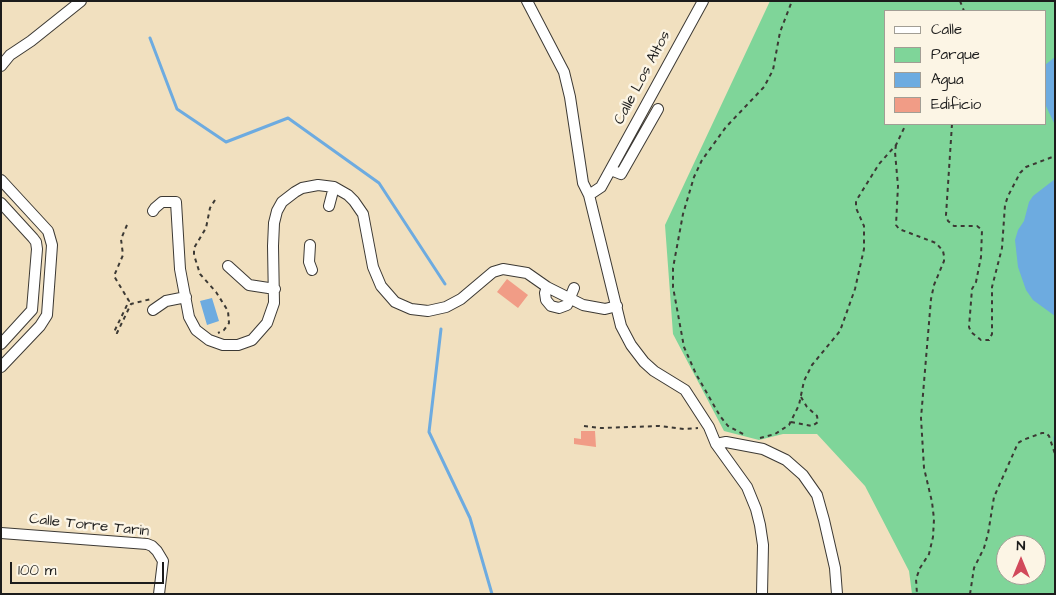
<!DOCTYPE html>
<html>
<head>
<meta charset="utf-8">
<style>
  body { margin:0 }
  #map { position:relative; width:1056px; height:595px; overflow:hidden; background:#f1e0bf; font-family:"Architects Daughter",sans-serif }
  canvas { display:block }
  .frame { position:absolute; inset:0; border:2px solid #1c1c1c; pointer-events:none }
  .legend { position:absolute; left:884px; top:10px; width:162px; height:115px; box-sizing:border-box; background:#fcf5e5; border:1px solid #a29e95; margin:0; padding:6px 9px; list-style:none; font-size:15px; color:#1c1c1c }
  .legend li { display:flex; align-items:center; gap:10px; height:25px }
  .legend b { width:25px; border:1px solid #a29e95 }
  .north { position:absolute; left:996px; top:535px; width:50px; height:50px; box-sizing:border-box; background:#fcf5e5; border:1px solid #a29e95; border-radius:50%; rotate:0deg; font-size:14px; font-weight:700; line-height:20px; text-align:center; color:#1c1c1c }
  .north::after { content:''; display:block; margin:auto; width:18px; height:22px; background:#d1495b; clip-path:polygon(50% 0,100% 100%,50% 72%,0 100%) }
  .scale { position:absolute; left:10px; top:562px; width:154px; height:22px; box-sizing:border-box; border:2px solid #1c1c1c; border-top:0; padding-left:6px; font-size:15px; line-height:18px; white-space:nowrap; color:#1c1c1c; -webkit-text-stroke:4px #fcf5e5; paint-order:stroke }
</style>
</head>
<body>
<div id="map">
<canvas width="1056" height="595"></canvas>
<div class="frame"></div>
<ul class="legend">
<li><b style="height:6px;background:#fff"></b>Calle</li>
<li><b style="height:14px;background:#7fd599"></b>Parque</li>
<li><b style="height:14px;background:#6dabe0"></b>Agua</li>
<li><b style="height:14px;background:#f19c86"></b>Edificio</li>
</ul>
<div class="north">N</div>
<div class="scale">100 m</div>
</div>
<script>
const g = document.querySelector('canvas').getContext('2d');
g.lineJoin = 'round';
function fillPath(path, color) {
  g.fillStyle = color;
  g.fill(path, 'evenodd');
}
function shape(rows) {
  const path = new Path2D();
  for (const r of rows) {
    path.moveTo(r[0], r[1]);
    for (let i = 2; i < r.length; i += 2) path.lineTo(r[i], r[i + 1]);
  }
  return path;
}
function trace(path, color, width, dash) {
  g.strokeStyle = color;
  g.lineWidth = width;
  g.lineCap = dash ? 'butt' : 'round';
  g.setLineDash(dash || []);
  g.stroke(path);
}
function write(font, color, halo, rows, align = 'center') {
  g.font = font + ' "Architects Daughter",sans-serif';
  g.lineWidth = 5;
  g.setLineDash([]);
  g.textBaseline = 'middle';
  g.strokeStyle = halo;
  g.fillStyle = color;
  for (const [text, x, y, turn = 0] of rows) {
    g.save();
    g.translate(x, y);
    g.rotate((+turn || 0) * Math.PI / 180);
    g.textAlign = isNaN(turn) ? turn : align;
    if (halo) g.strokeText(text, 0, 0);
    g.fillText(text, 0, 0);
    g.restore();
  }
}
fillPath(shape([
  [770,1,1055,1,1055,594,912,594,909,571,865,486,817,434,783,434,759,440,724,431,673,334,665,225],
  [885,11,1045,11,1045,124,885,124],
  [1006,545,1036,545,1036,575,1006,575]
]), '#7fd599');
fillPath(shape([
  [1055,57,1055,125,1045,104,1045,65],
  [1055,179,1055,316,1033,300,1026,290,1018,267,1015,240,1018,230,1024,221,1029,202,1033,196],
  [212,298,219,321,207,325,200,301]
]), '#6dabe0');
trace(shape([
  [150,38,177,109,226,142,288,118,379,183,445,284],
  [441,329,429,432,470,518,492,594],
  [1055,437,1055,441]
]), '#6dabe0', 3);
fillPath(shape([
  [507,279,528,295,518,308,497,292],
  [581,431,595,431,596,447,574,444,574,438,581,439]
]), '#f19c86');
const minor = shape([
  [527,1,564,72,570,97,583,183,589,195,621,326,631,345,644,362,654,371,685,390,709,427,716,444,747,487,756,509,760,525,763,545,762,594],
  [1,66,10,55,31,41,81,1],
  [611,170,621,174,658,109],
  [1,180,48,231,52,245,47,315,40,326,1,367],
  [589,195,601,187,703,1],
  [1,203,33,238,36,242,37,249,32,310,1,344],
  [329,206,334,187],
  [153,211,155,208,162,202,176,202,180,269,189,317,196,330,209,340,223,345,238,345,252,340,267,323,274,303,273,246,274,223,277,211,282,202,295,192,302,188,318,185,334,187,348,195,354,201,363,214,373,267,381,286,395,302,411,309,428,311,446,307,461,299,493,272,503,269,527,273,547,287,583,305,605,309,617,306],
  [310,245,309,262,312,270],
  [228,266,249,285,275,289],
  [547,287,545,293,546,300,551,306,559,308,567,305,574,288],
  [153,310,166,301,186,297],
  [716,444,726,442,763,449,786,460,803,475,817,495,824,520,835,568,837,594],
  [1,533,147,544,152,546,157,551,163,561,159,594]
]);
trace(minor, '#3c3934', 12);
trace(shape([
  [960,1,964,11],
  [952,124,946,215,948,221,954,226,977,226,982,230,981,257,976,282,972,289,969,327,971,332,981,340,989,340,992,334,992,287,1002,248,1005,205,1008,196,1020,173,1026,167,1055,156],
  [896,145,895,152,898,186,896,225,899,229,936,243,943,251,944,256,944,261,934,285,931,299,921,418,924,468,932,502,934,519,933,537,929,554,920,568,916,579,917,594],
  [215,200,210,208,206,228,194,248,194,255,200,274,216,292,228,311,229,323,224,330,218,333],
  [127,225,121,239,123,255,114,276,129,301,114,332,117,333,131,304,151,299],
  [791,422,812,426,818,422,817,416,807,407,801,397],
  [584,426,601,428,659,426,684,429,698,428],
  [743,434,728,426,720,416,696,374,684,347,673,287,673,268,683,214,694,177,702,160,726,127,764,87,773,70,780,32,792,1],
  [760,438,775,434,789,425,799,405,804,381,812,365,840,331,855,289,864,249,864,226,856,208,856,201,879,164,896,145,906,124],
  [970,594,974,568,984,548,988,534,994,497,1018,443,1023,440,1042,433,1046,433,1049,436,1055,454]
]), '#3c3934', 2, [4, 4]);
trace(minor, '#fff', 10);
write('15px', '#1c1c1c', '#fcf5e5', [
  ["Calle Los Altos",643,78,-62],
  ["Calle Torre Tarin",89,526,6]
]);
</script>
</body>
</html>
